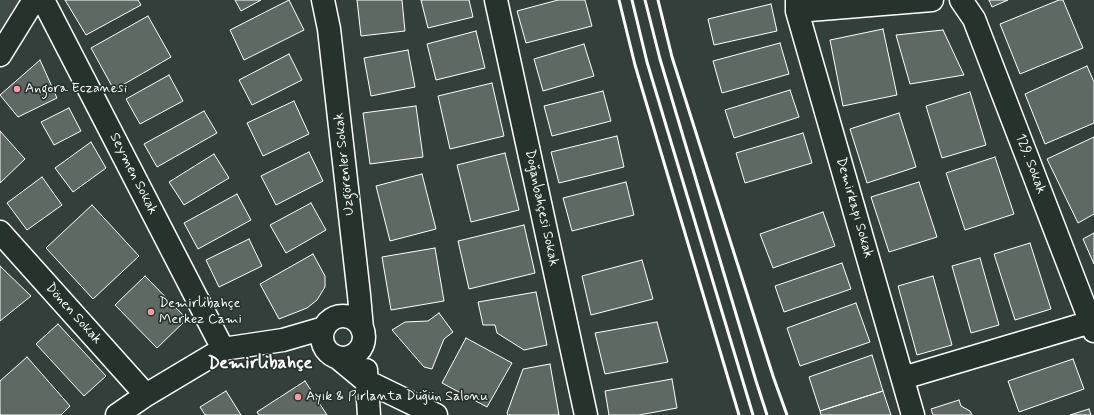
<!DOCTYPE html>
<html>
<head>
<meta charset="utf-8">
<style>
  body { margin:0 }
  canvas { display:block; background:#333f3a }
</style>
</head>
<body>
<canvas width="1094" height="415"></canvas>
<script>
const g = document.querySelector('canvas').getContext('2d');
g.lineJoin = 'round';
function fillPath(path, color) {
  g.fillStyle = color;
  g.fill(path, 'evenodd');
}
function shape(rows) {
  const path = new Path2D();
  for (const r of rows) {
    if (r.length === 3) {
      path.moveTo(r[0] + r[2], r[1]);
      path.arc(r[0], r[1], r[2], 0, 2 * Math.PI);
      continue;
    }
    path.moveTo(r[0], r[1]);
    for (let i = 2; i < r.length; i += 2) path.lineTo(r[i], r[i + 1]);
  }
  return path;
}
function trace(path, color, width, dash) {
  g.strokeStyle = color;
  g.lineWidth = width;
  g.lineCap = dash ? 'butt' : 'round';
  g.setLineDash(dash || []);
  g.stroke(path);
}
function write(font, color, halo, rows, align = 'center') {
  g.font = font + ' Mynerve,sans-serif';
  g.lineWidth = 3.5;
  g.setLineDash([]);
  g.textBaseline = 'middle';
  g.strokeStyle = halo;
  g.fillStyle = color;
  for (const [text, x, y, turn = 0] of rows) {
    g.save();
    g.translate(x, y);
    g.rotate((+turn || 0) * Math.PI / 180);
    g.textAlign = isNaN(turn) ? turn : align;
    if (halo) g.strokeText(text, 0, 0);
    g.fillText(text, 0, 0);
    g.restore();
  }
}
fillPath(shape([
  [0,0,21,0,0,36]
]), '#404c47');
const building = shape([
  [65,0,138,0,141,5,86,35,65,0],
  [235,0,261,0,241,11,235,0],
  [289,0,304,30,244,60,230,30,289,0],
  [357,0,402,0,405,31,361,36,357,0],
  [421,0,469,0,473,17,428,28,421,0],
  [558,0,585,0,592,26,526,43,517,11,558,0],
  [989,0,1008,0,992,7,989,0],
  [1059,0,1063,0,1083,48,1020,74,1000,24,1059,0],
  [771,4,777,31,714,45,708,19,771,4],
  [148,16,171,57,114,90,91,48,148,16],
  [883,29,897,95,843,106,830,40,883,29],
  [943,30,964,75,910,84,896,35,943,30],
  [476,31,485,68,436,80,427,44,476,31],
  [780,43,789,74,722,93,713,61,780,43],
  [584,44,594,76,543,91,534,59,584,44],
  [408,50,415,87,371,96,364,58,408,50],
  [289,54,302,80,252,105,239,80,289,54],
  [40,60,57,98,18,117,0,95,40,60],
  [1087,66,1094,82,1094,123,1045,144,1025,94,1087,66],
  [169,75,183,101,140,124,126,99,169,75],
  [492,83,504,136,450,149,438,96,492,83],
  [790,90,799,117,734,138,725,110,790,90],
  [603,91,611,121,552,136,544,106,603,91],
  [970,92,986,145,942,158,926,106,970,92],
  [294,101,309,134,263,156,247,123,294,101],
  [416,106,423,157,370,164,363,113,416,106],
  [69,108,81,131,54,145,41,122,69,108],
  [204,111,217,133,157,167,144,144,204,111],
  [899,113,916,167,867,183,850,129,899,113],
  [0,131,25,159,0,183,0,131],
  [803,133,812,163,745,183,736,153,803,133],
  [617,136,624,167,559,183,551,152,617,136],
  [1094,137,1094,214,1078,223,1047,159,1094,137],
  [91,142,106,168,73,192,55,168,91,142],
  [309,152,323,181,276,205,261,176,309,152],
  [505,153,519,210,471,222,457,165,505,153],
  [214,154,229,178,184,205,169,182,214,154],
  [995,157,1014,214,965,230,946,173,995,157],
  [422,174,436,229,390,241,376,186,422,174],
  [42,177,62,205,27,230,7,203,42,177],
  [626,182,634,215,572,231,563,198,626,182],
  [919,182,937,237,889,252,871,197,919,182],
  [237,194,251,220,198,249,184,223,237,194],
  [311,203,326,230,286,253,270,225,311,203],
  [92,205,139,256,93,299,46,248,92,205],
  [823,212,835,246,773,268,760,234,823,212],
  [524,225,535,273,469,289,458,241,524,225],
  [1094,233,1094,264,1083,239,1094,233],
  [249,239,262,266,219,287,206,260,249,239],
  [1030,243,1051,309,1015,320,994,254,1030,243],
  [435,248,444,301,391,310,382,257,435,248],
  [313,254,325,276,325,287,317,300,307,308,279,319,260,284,313,254],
  [980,258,999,325,971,333,952,266,980,258],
  [642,260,653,299,591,315,582,276,642,260],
  [842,263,851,289,784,312,775,286,842,263],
  [0,266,31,296,0,321,0,266],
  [145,276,187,319,157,348,115,305,145,276],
  [933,276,952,345,917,355,898,286,933,276],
  [536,292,547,345,524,350,497,333,495,325,483,325,478,302,536,292],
  [856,303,870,342,800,366,787,328,856,303],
  [439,313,453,332,444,339,432,369,424,367,392,330,405,322,428,321,439,313],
  [657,322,668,362,605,374,595,333,657,322],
  [58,324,106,376,84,396,36,344,58,324],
  [466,338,512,363,487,407,442,383,466,338],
  [872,355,883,391,820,411,809,377,872,355],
  [27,357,70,406,61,415,0,415,0,381,27,357],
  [1073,359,1084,389,1019,412,1008,381,1073,359],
  [550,364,559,415,508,415,507,413,523,369,550,364],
  [672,379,677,408,639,415,609,415,605,391,672,379],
  [305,381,327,415,259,415,257,412,305,381],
  [226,391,241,415,205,415,200,407,226,391],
  [883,391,891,415,821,415,820,411,883,391],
  [959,400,961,406,970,411,972,415,933,415,931,409,959,400],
  [1089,409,1091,415,1070,415,1089,409]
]);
fillPath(building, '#5f6964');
trace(building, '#fff', 1);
const minor = shape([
  [43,0,223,349],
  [323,0,329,29,359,295,362,329],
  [496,0,586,415],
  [797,0,797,11,913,415],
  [961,0,974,19,1094,331],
  [797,11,932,0],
  [0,55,34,0],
  [0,232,146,395],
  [343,337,21],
  [337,357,366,381,436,415],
  [366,370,369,415],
  [903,378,1091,322,1094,320],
  [117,415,146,395,223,349,283,340,324,328]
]);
trace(minor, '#fff', 25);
trace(minor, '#26332d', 22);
trace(shape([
  [619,0,635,65,739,415],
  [632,0,647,62,753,415],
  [645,0,660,59,756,381,767,415],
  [658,0,672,57,773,376,787,415]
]), '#fff', 3);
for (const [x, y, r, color] of [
  [17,89,4,"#ff9aa2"],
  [151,312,4,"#ff9aa2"],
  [298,397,4,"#ff9aa2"]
]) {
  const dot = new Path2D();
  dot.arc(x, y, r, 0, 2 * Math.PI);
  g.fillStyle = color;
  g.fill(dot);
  trace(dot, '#26332d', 1.5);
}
write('14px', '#fff', '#26332d', [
  ["Angora Eczanesi",25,89],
  ["Demirlibahçe",159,304],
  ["Merkez Cami",159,320],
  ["Ayık & Pırlanta Düğün Salonu",306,397]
], 'left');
write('14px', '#fff', '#26332d', [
  ["Uzgörenler Sokak",345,164,-96],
  ["129. Sokak",1030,164,69],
  ["Seymen Sokak",133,174,63],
  ["Doğanbahçesi Sokak",541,208,78],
  ["Demirkapı Sokak",854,208,74],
  ["Dönen Sokak",73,314,48]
]);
write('bold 18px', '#fff', '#26332d', [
  ["Demirlibahçe",260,364]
]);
</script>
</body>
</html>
